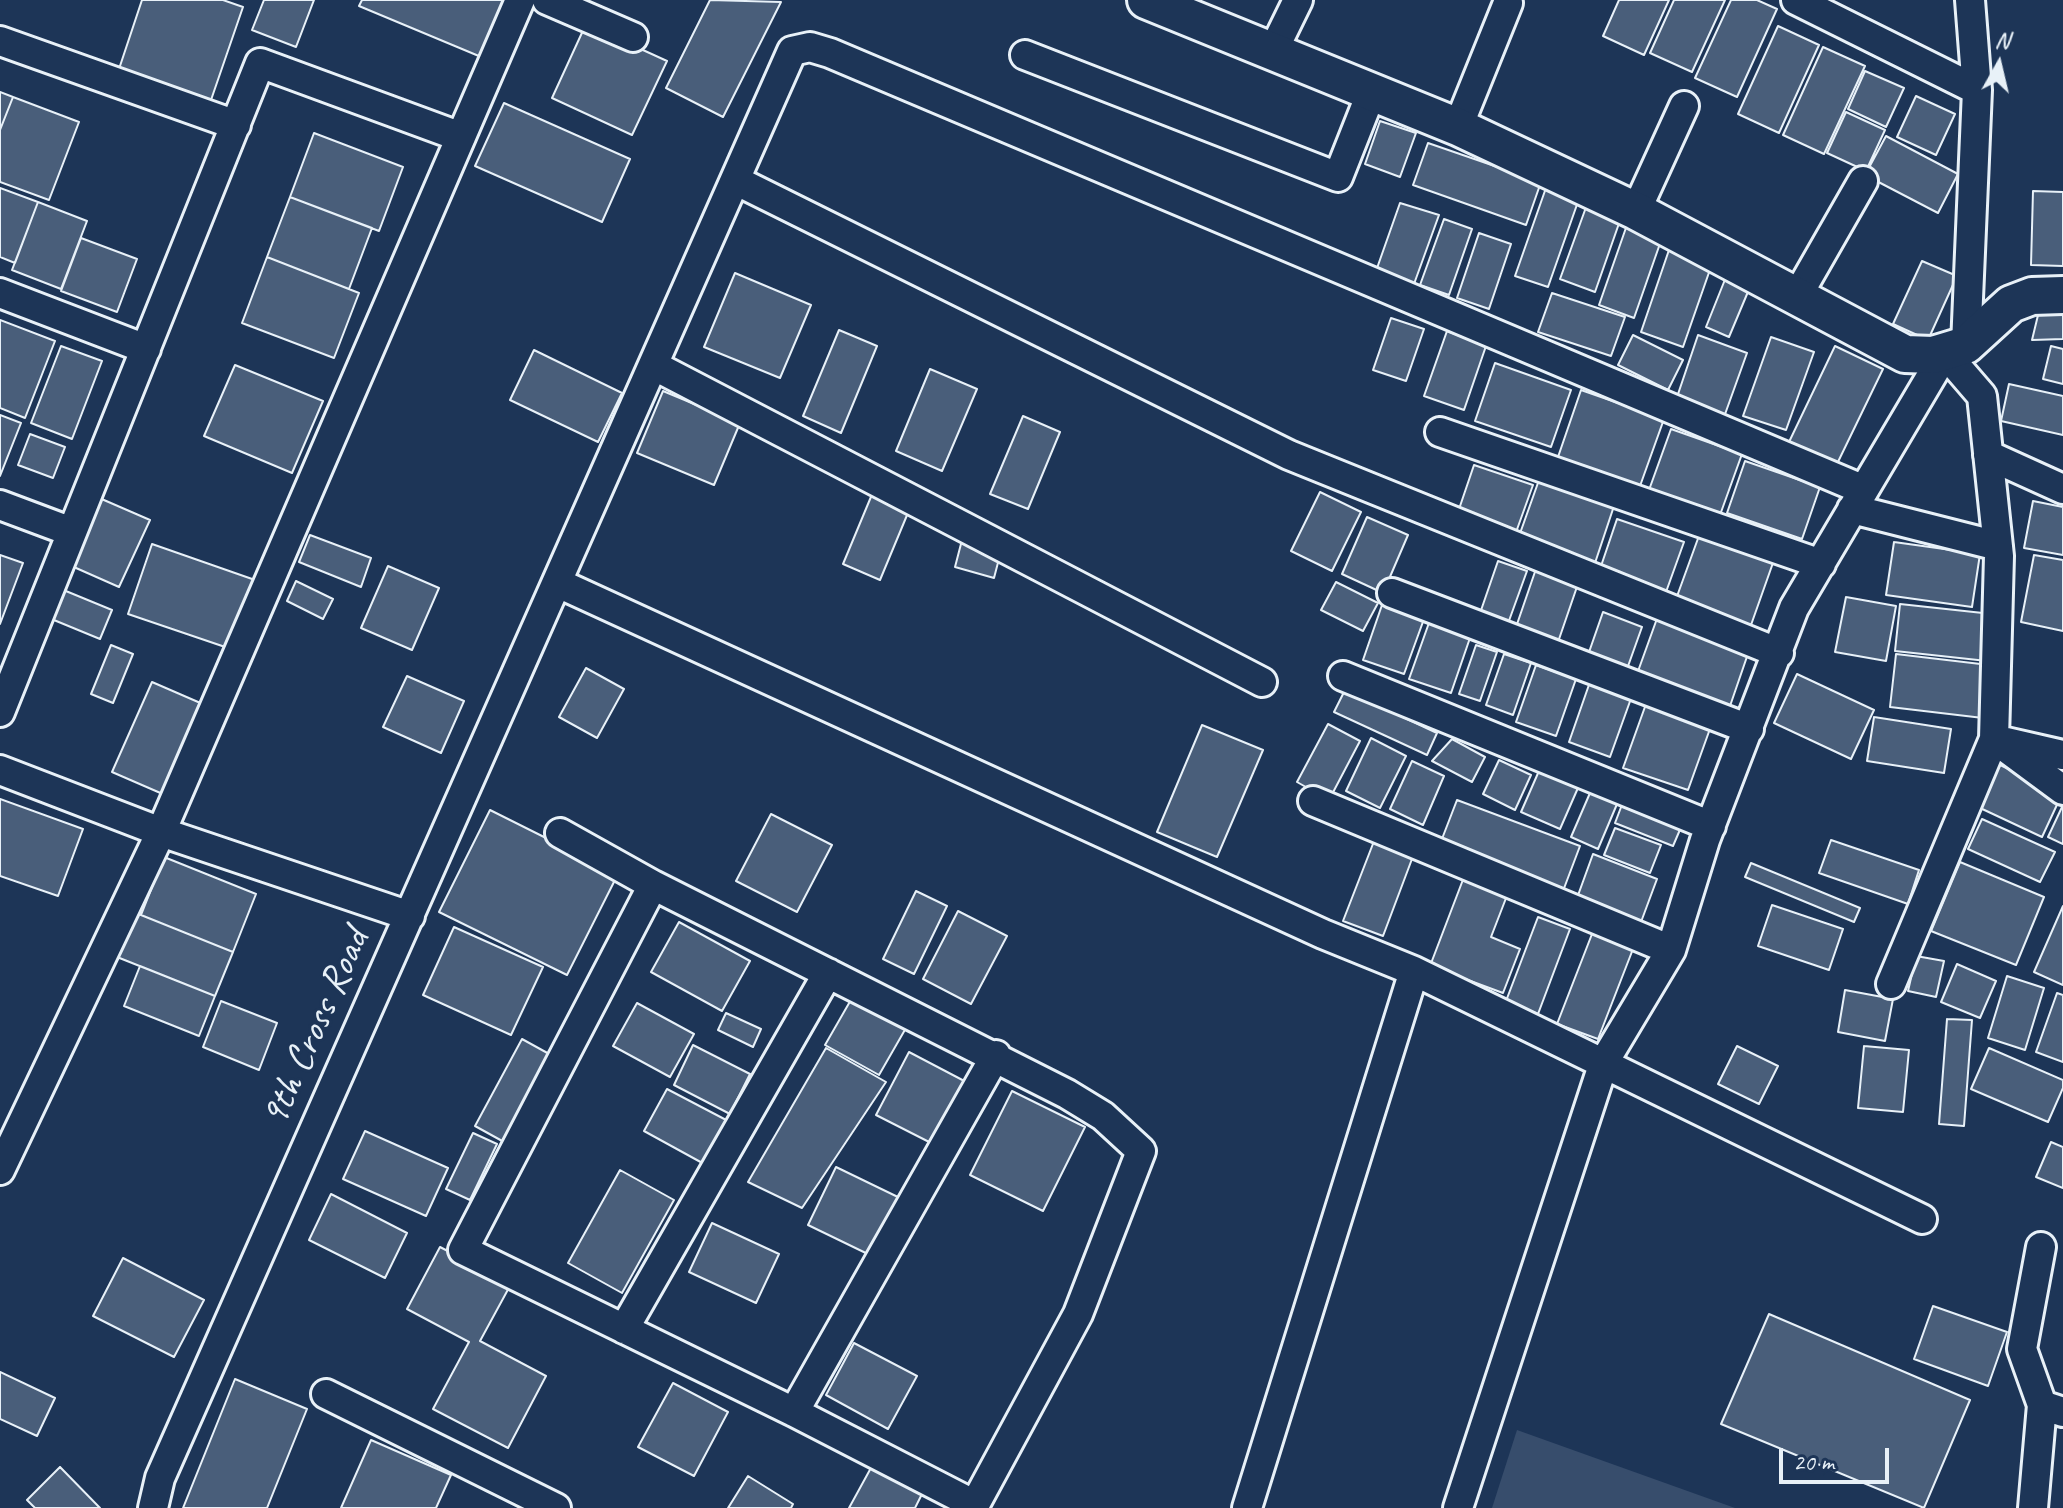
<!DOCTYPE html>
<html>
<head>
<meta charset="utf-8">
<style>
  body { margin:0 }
  #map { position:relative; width:2063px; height:1508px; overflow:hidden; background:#1d3557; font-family:Caveat,sans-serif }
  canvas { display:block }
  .north { position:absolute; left:1959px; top:24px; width:80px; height:80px; -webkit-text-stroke:6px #1d3557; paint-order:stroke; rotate:8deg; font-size:22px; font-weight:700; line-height:32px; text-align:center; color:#e8f1f8 }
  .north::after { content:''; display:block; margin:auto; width:28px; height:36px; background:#e8f1f8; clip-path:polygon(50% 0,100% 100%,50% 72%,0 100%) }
  .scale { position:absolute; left:1779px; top:1448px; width:110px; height:36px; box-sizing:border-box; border:4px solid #e8f1f8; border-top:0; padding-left:10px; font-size:24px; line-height:28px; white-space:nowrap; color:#e8f1f8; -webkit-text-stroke:6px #1d3557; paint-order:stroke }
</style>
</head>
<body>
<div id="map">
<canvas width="2063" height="1508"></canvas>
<div class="north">N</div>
<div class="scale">20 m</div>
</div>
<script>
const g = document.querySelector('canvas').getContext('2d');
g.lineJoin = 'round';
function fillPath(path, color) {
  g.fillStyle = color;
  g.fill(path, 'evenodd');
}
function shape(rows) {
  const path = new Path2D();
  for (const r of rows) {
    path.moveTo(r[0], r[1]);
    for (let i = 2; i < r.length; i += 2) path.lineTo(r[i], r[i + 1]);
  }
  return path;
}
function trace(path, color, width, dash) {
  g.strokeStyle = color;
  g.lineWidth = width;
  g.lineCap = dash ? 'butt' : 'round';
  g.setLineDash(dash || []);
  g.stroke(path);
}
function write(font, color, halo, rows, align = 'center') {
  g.font = font + ' Caveat,sans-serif';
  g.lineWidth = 6;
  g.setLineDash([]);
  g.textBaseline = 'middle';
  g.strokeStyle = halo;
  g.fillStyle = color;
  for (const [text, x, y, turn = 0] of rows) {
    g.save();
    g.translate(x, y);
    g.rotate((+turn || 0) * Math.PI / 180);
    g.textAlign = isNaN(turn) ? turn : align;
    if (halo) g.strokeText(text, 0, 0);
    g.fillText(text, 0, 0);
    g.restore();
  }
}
fillPath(shape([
  [1517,1430,1735,1508,1492,1508]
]), '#374d6c');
const building = shape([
  [142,0,223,0,243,7,211,100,119,69,142,0],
  [264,0,314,0,296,47,252,30,264,0],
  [362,0,511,0,486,59,359,6,362,0],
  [710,0,781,2,723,117,666,88,710,0],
  [1619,0,1669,0,1644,55,1603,36,1619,0],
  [1674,0,1725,0,1692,72,1650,53,1674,0],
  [1731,0,1757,0,1777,9,1737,97,1695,78,1731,0],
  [586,24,667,61,632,135,552,98,586,24],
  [1778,26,1819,45,1779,133,1738,114,1778,26],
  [1823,47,1865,66,1824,154,1783,135,1823,47],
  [1865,71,1904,88,1886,127,1848,109,1865,71],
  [0,92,13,97,0,130,0,92],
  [1916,96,1955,114,1936,155,1897,137,1916,96],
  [13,97,79,122,49,200,0,182,0,130,13,97],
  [504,103,630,159,602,222,475,166,504,103],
  [1846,112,1885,130,1866,171,1827,153,1846,112],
  [1380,121,1416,133,1400,177,1365,164,1380,121],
  [314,133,403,167,379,231,290,197,314,133],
  [1886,136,1958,174,1938,213,1865,175,1886,136],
  [1428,143,1541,182,1526,225,1413,185,1428,143],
  [1547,185,1580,196,1548,287,1515,276,1547,185],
  [0,188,38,202,15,263,0,257,0,188],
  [2033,191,2063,192,2063,266,2031,265,2033,191],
  [290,197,372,228,349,289,267,257,290,197],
  [1589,199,1623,212,1595,292,1560,279,1589,199],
  [38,202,87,221,61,289,12,270,38,202],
  [1400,203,1439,215,1414,284,1376,271,1400,203],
  [1444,219,1472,229,1449,295,1420,285,1444,219],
  [1628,222,1663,235,1634,318,1599,305,1628,222],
  [1479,233,1511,244,1489,309,1457,298,1479,233],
  [81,238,137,259,117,312,61,291,81,238],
  [1670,247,1713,261,1683,347,1641,332,1670,247],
  [267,257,359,293,334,358,242,323,267,257],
  [1922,261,1957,276,1928,340,1893,324,1922,261],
  [735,273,811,305,780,378,704,347,735,273],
  [1726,277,1750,287,1729,337,1706,327,1726,277],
  [1552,293,1625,317,1611,356,1538,332,1552,293],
  [2063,310,2063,339,2032,340,2039,311,2063,310],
  [1391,318,1424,329,1406,381,1373,370,1391,318],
  [0,320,55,341,25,418,0,408,0,320],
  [839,330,877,346,841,433,803,416,839,330],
  [1447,331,1486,346,1464,410,1424,396,1447,331],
  [1633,335,1683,360,1668,390,1618,365,1633,335],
  [1698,335,1747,353,1724,417,1676,400,1698,335],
  [1771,337,1814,352,1786,430,1743,416,1771,337],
  [61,346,102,361,72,439,31,423,61,346],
  [1835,346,1883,369,1836,466,1789,442,1835,346],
  [2051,346,2063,349,2063,384,2043,379,2051,346],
  [534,350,622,393,598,442,510,400,534,350],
  [1495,363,1571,390,1551,447,1475,421,1495,363],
  [235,365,323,401,292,473,204,436,235,365],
  [930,369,977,389,942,471,896,451,930,369],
  [2009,384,2063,396,2063,435,2001,421,2009,384],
  [1581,390,1664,419,1640,486,1558,457,1581,390],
  [663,391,740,423,714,485,637,453,663,391],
  [0,415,21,423,0,476,0,415],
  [1023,416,1060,432,1028,509,990,494,1023,416],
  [1671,429,1742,454,1720,515,1649,490,1671,429],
  [30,434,65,447,53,478,18,465,30,434],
  [1745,461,1820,487,1802,539,1727,513,1745,461],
  [1474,465,1533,485,1515,535,1457,515,1474,465],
  [1539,480,1614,506,1594,566,1518,539,1539,480],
  [873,492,910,508,880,580,843,564,873,492],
  [1320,492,1361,512,1332,571,1291,551,1320,492],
  [97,497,150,520,119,587,67,564,97,497],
  [2033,501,2063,507,2063,555,2024,548,2033,501],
  [1367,517,1408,535,1383,593,1342,574,1367,517],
  [1617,519,1684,542,1666,592,1600,569,1617,519],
  [1700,533,1774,560,1751,625,1676,599,1700,533],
  [310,535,371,558,361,587,299,562,310,535],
  [962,540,1001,551,994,578,955,567,962,540],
  [1894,542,1980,554,1972,607,1886,595,1894,542],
  [152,544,255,580,231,649,128,614,152,544],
  [0,555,23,563,0,624,0,555],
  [2034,555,2063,560,2063,631,2021,622,2034,555],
  [1498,561,1527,571,1506,629,1478,619,1498,561],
  [1538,563,1580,578,1557,645,1515,630,1538,563],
  [388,566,439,588,412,650,361,628,388,566],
  [296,581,333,599,323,619,287,601,296,581],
  [1336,582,1378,603,1363,631,1321,610,1336,582],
  [61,589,112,610,100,639,49,618,61,589],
  [1846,597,1896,606,1886,661,1835,652,1846,597],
  [1900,604,1992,614,1987,661,1895,651,1900,604],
  [1382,605,1424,619,1404,674,1363,660,1382,605],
  [1603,612,1642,627,1627,669,1588,655,1603,612],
  [1659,613,1751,645,1730,706,1637,674,1659,613],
  [1430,620,1471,635,1451,693,1409,679,1430,620],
  [111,645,133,654,113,703,91,694,111,645],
  [1476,645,1497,652,1480,701,1459,694,1476,645],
  [1504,654,1531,663,1513,715,1486,705,1504,654],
  [1896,654,1989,665,1983,718,1890,707,1896,654],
  [1536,665,1576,679,1556,736,1516,722,1536,665],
  [586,668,624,689,597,738,559,717,586,668],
  [1797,674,1874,710,1851,759,1774,723,1797,674],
  [407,676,464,701,441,753,383,727,407,676],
  [1591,679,1633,693,1610,757,1569,742,1591,679],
  [152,682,205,705,165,795,112,772,152,682],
  [1345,690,1437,733,1427,755,1334,712,1345,690],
  [1646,704,1711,726,1688,790,1623,768,1646,704],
  [1874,717,1951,729,1944,773,1867,761,1874,717],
  [1328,724,1360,741,1329,800,1297,782,1328,724],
  [1202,725,1263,750,1217,857,1157,832,1202,725],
  [1371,738,1406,756,1380,808,1346,791,1371,738],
  [1452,739,1485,757,1472,782,1432,761,1452,739],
  [1499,760,1531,775,1515,810,1483,794,1499,760],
  [1412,761,1444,776,1423,825,1390,809,1412,761],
  [1542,764,1581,781,1560,829,1521,812,1542,764],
  [1998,764,2062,794,2042,837,1978,807,1998,764],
  [1593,786,1620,797,1598,849,1571,837,1593,786],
  [0,799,83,829,58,896,0,876,0,799],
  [1457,800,1580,846,1563,891,1440,844,1457,800],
  [1623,802,1682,825,1673,846,1615,823,1623,802],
  [2062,807,2063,807,2063,844,2048,837,2062,807],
  [490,810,618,874,567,975,439,912,490,810],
  [771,814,832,845,797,912,736,881,771,814],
  [1982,819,2055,852,2040,882,1968,849,1982,819],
  [1615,828,1661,845,1650,873,1604,855,1615,828],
  [1376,836,1415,851,1383,936,1343,921,1376,836],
  [1831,840,1919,870,1908,904,1819,873,1831,840],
  [1593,854,1657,879,1641,922,1577,898,1593,854],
  [164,857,256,894,233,952,141,915,164,857],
  [1960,862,2044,897,2016,965,1931,931,1960,862],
  [1751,863,1860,908,1854,922,1745,877,1751,863],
  [1464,877,1508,893,1491,937,1520,949,1503,993,1430,966,1464,877],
  [916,891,947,906,914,974,883,959,916,891],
  [1772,905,1843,929,1829,970,1758,946,1772,905],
  [2063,906,2063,985,2034,972,2063,906],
  [958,911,1007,936,971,1004,923,979,958,911],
  [136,913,233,952,215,996,117,957,136,913],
  [1538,917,1570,929,1538,1014,1506,1001,1538,917],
  [679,922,750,961,722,1011,651,972,679,922],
  [454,927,543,967,511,1035,423,995,454,927],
  [1592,934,1633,949,1598,1039,1557,1024,1592,934],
  [1916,956,1944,961,1936,997,1908,991,1916,956],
  [1957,964,1996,981,1980,1018,1941,1002,1957,964],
  [140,966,215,996,199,1036,124,1006,140,966],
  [2007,976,2044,988,2025,1050,1988,1038,2007,976],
  [1845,990,1893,999,1885,1041,1838,1032,1845,990],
  [2057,993,2063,995,2063,1062,2036,1052,2057,993],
  [852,998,906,1028,879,1075,825,1045,852,998],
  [221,1001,277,1023,259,1070,203,1047,221,1001],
  [637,1003,694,1034,670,1077,613,1046,637,1003],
  [726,1013,761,1029,753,1047,718,1030,726,1013],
  [1947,1019,1972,1020,1964,1126,1939,1124,1947,1019],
  [522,1039,551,1055,504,1142,475,1126,522,1039],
  [693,1045,750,1074,730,1114,674,1085,693,1045],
  [1737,1046,1778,1066,1759,1104,1718,1084,1737,1046],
  [1864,1046,1909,1050,1903,1112,1858,1108,1864,1046],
  [826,1048,886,1082,802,1208,748,1182,826,1048],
  [1989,1048,2063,1080,2063,1088,2048,1122,1971,1089,1989,1048],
  [909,1052,970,1084,937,1146,876,1115,909,1052],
  [667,1089,730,1122,706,1165,644,1131,667,1089],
  [1012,1091,1085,1127,1043,1211,970,1175,1012,1091],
  [365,1131,448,1168,426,1216,343,1179,365,1131],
  [473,1133,497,1144,470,1200,446,1189,473,1133],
  [2051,1142,2063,1147,2063,1188,2036,1177,2051,1142],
  [836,1167,902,1199,874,1257,808,1225,836,1167],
  [620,1170,674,1200,622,1293,568,1263,620,1170],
  [331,1194,407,1233,385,1278,309,1240,331,1194],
  [712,1223,779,1254,756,1303,689,1272,712,1223],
  [440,1247,511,1284,480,1341,546,1376,508,1448,433,1409,469,1342,407,1309,440,1247],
  [123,1258,204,1300,174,1357,93,1316,123,1258],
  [1933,1306,2007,1332,1988,1386,1914,1359,1933,1306],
  [1769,1314,1970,1400,1924,1508,1721,1424,1769,1314],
  [854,1343,917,1376,888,1429,826,1395,854,1343],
  [0,1372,55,1398,37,1436,0,1419,0,1372],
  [235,1379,307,1409,267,1508,183,1508,235,1379],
  [673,1383,728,1412,694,1476,638,1447,673,1383],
  [371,1440,451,1475,436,1508,341,1508,371,1440],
  [872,1466,922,1494,915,1508,849,1508,872,1466],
  [60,1467,100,1508,35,1508,27,1500,60,1467],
  [748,1476,793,1504,791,1508,728,1508,748,1476]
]);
fillPath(building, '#495e7a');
trace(building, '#e8f1f8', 2);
const minor = shape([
  [547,0,633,37],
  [1796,0,1977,90],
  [0,41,236,125],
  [1274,49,1298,0],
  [1025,55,1338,177,1372,91],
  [1458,127,1508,3],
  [735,180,1289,455,1779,653],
  [1636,211,1684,106],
  [0,293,146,349],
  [1796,298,1863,181],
  [1966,345,1977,90,1970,0],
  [653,365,1262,682],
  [1440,432,1821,564],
  [1988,455,2063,489],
  [0,505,72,532],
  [1852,509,1998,546],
  [558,583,1323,934,1414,971,1922,1219],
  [1392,593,1749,729],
  [1343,676,1711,826],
  [0,712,260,63,461,137],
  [1994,739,2063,790],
  [2006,742,2063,755],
  [0,770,161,832,410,916],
  [1313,801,1671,950],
  [560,833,653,885,1067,1094,1103,1116,1141,1151,1078,1314,973,1508],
  [653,885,463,1250,794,1412,975,1505],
  [0,1170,161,832,520,0],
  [2041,1247,2022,1349,2042,1405],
  [624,1329,828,973],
  [326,1394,556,1508],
  [794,1412,996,1055],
  [153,1508,160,1478,792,51,810,47,830,53,1864,490],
  [1247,1508,1414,971],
  [1458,1508,1604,1062,1671,950,1705,840,1794,608,1945,353,1982,396,1999,556,1994,739,1891,984],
  [2033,1508,2042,1405,2063,1412]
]);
const tertiary = shape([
  [1146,0,1458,127,1636,211,1905,354,1933,355,1966,345,2011,304,2032,296,2063,295]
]);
trace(minor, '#e8f1f8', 34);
trace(tertiary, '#e8f1f8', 42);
trace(minor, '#1d3557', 28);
trace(tertiary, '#1d3557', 36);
write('40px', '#e8f1f8', '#1d3557', [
  ["9th Cross Road",316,1028,-66]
]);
</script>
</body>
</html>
